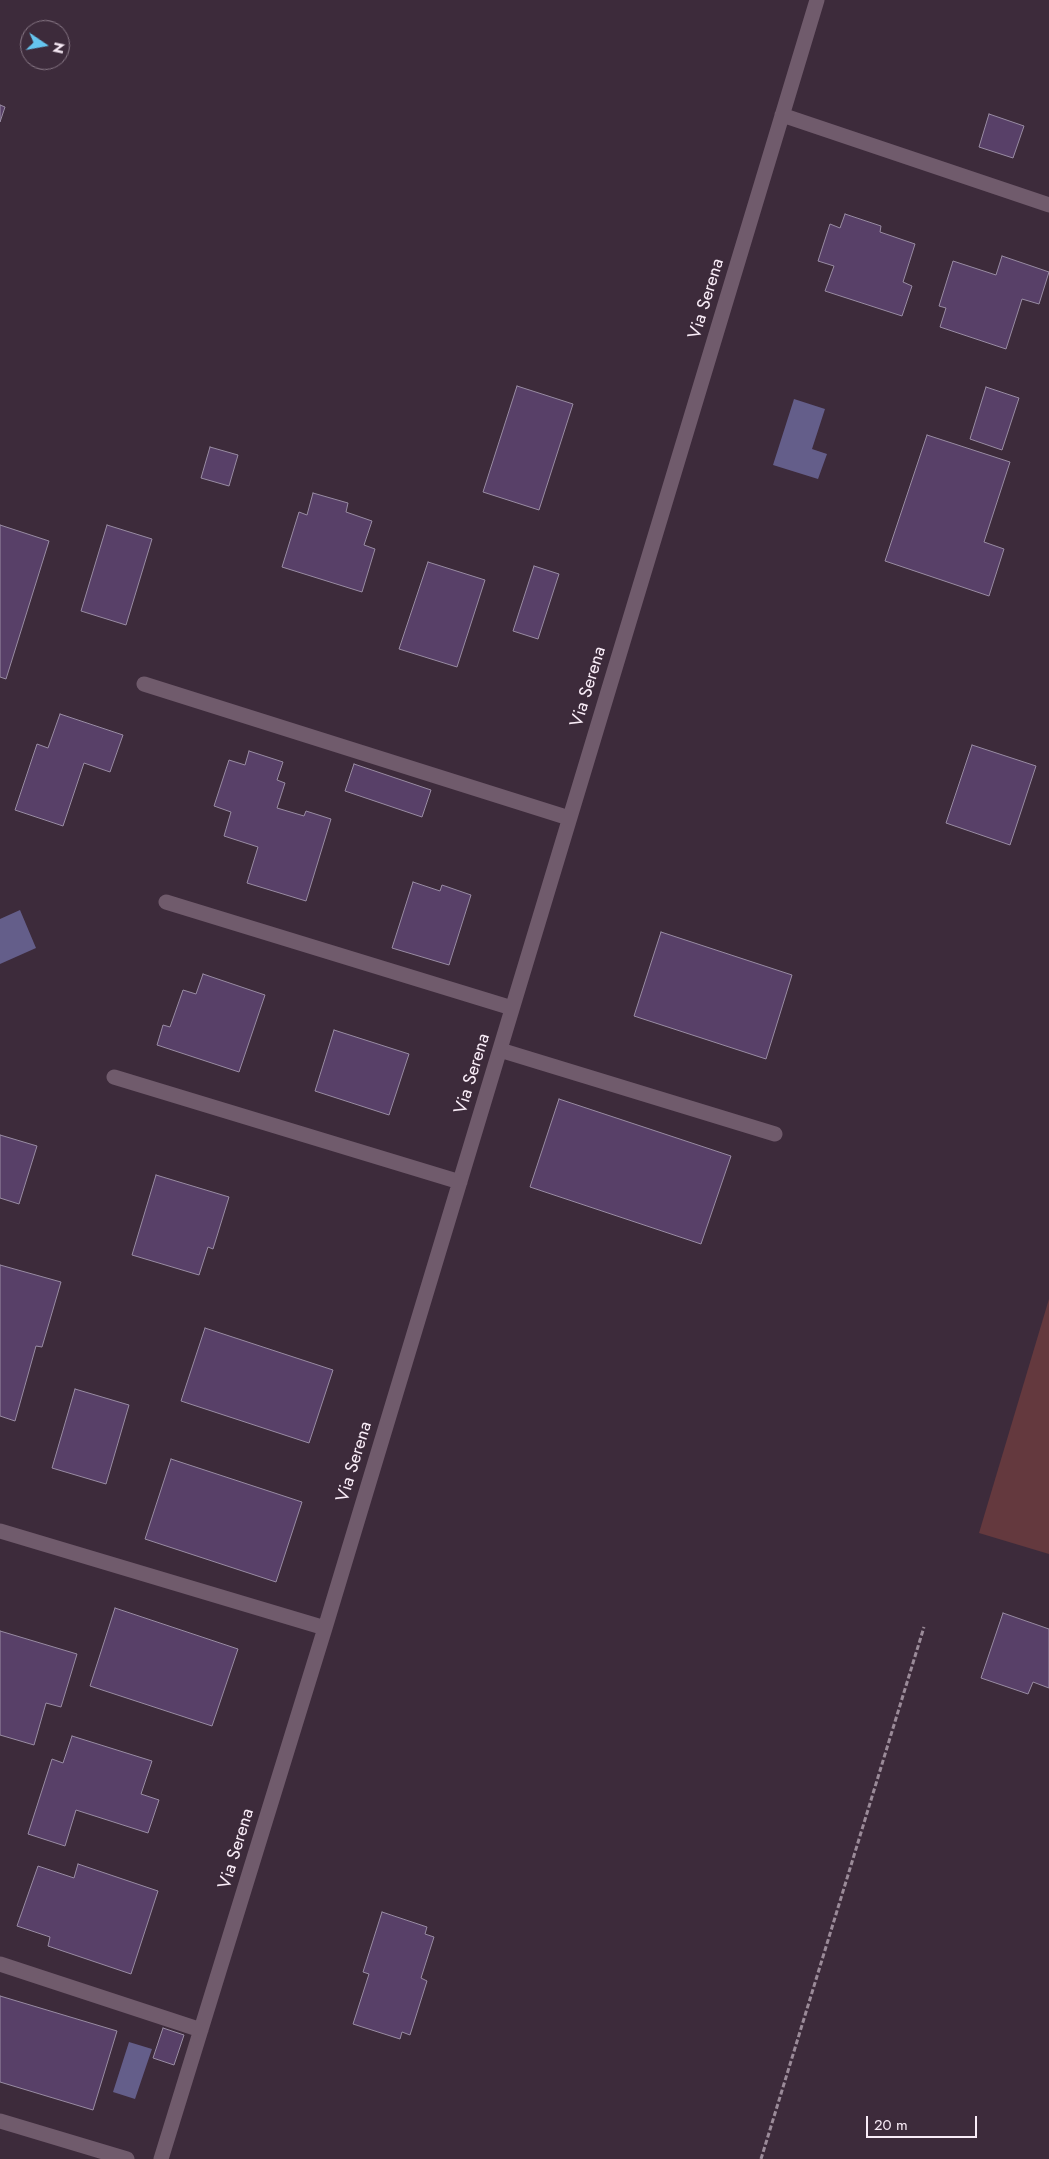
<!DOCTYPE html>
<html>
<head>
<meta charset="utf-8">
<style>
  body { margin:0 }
  #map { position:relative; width:1049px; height:2159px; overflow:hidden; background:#3d2b3b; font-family:Jost,sans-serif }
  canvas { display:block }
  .north { position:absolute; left:20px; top:20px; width:50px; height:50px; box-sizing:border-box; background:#3d2b3b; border:1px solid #887886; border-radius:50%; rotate:102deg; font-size:14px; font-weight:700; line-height:20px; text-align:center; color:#f9ecf7 }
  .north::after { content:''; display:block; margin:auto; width:18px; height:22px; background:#65c5ef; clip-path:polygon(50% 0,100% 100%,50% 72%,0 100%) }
  .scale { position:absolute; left:866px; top:2116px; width:111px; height:22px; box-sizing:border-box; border:2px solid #f9ecf7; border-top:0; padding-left:6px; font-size:15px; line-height:18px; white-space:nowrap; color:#f9ecf7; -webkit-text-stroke:4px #3d2b3b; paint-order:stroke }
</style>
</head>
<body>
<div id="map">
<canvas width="1049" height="2159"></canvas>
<div class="north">N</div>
<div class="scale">20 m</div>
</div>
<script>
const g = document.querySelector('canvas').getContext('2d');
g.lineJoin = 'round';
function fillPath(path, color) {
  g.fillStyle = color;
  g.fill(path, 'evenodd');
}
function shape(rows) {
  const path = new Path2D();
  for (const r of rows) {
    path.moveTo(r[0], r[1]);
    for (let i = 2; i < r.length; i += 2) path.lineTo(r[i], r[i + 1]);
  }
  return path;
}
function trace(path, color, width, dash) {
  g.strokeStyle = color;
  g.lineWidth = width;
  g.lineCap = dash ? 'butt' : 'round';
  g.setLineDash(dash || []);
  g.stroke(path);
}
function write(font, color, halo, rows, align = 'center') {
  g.font = font + ' Jost,sans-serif';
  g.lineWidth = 4;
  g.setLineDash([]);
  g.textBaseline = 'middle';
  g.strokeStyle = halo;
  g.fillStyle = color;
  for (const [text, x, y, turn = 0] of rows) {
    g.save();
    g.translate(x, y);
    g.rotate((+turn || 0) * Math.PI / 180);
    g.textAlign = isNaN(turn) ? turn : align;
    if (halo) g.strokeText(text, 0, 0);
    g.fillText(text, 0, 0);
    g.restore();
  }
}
fillPath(shape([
  [1049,1299,1049,1554,979,1533]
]), '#64393e');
fillPath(shape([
  [794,399,825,409,812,449,827,454,818,479,773,465],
  [20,910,36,948,0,964,0,919],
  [129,2042,152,2049,135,2099,113,2092]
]), '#645e8a');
const building = shape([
  [0,105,5,107,0,122,0,105],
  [989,114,1024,126,1013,158,979,147,989,114],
  [845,214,881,226,880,232,915,244,903,282,912,286,902,316,825,291,834,266,818,261,830,224,840,228,845,214],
  [1002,256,1049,272,1039,304,1022,299,1006,349,940,327,946,308,939,306,953,261,996,275,1002,256],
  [517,386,573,404,539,510,483,492,517,386],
  [986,387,1019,398,1002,450,970,439,986,387],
  [927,435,1010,462,984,542,1004,549,989,596,885,561,927,435],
  [210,447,238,455,229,486,201,478,210,447],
  [313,493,348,503,346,512,372,521,364,545,375,549,362,592,282,567,299,512,307,515,313,493],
  [0,525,49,541,6,679,0,677,0,525],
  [107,525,152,539,126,625,81,611,107,525],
  [428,562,485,580,457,667,399,649,428,562],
  [534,566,559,574,538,639,513,631,534,566],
  [60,714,123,735,110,772,84,763,63,826,15,810,37,744,48,748,60,714],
  [972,745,1036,766,1010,845,946,823,972,745],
  [249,751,283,762,277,780,285,783,277,808,304,816,306,811,331,819,306,901,247,883,258,847,224,836,231,812,214,806,229,760,245,765,249,751],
  [354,764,431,790,422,817,345,791,354,764],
  [413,882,440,891,442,885,471,895,449,965,392,948,413,882],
  [661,932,792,975,766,1059,634,1016,661,932],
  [203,974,265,995,239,1072,157,1045,163,1025,170,1027,183,990,196,994,203,974],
  [334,1030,409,1054,389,1115,315,1091,334,1030],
  [559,1099,731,1156,701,1244,530,1187,559,1099],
  [0,1135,37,1146,19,1204,0,1198,0,1135],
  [156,1175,229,1197,213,1249,208,1247,199,1275,132,1255,156,1175],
  [0,1265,61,1282,42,1347,36,1346,15,1421,0,1416,0,1265],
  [205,1328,333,1370,309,1443,181,1401,205,1328],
  [75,1389,129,1405,106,1484,52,1468,75,1389],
  [171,1459,302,1502,276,1582,145,1539,171,1459],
  [115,1608,238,1649,212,1726,90,1686,115,1608],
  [1003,1613,1049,1629,1049,1688,1033,1682,1028,1694,981,1678,1003,1613],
  [0,1631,77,1654,61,1707,46,1703,34,1745,0,1735,0,1631],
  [72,1736,152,1761,141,1794,159,1800,148,1833,76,1810,65,1846,28,1834,52,1759,63,1763,72,1736],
  [78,1864,158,1891,131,1974,48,1946,50,1937,17,1926,38,1866,74,1878,78,1864],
  [382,1912,427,1927,425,1934,434,1937,421,1978,427,1981,410,2035,402,2032,400,2039,353,2024,369,1974,363,1972,382,1912],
  [0,1996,117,2031,93,2110,0,2082,0,1996],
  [163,2028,184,2035,174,2065,153,2058,163,2028]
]);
fillPath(building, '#584068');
trace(building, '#998ca3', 1);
trace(shape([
  [761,2159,924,1627]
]), '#9b8b99', 3, [5, 2.5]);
trace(shape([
  [782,115,1049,205],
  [144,684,569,818],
  [166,902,512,1008],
  [500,1050,775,1134],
  [114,1077,460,1182],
  [0,1531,325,1628],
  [0,1964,201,2030],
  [0,2121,127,2159],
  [161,2159,325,1628,817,0]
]), '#705b6c', 15);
write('18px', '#f9ecf7', '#3d2b3b', [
  ["Via Serena",707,299,-73],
  ["Via Serena",589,687,-73],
  ["Via Serena",473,1074,-73],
  ["Via Serena",355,1462,-73],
  ["Via Serena",237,1849,-73]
]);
</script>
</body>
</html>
